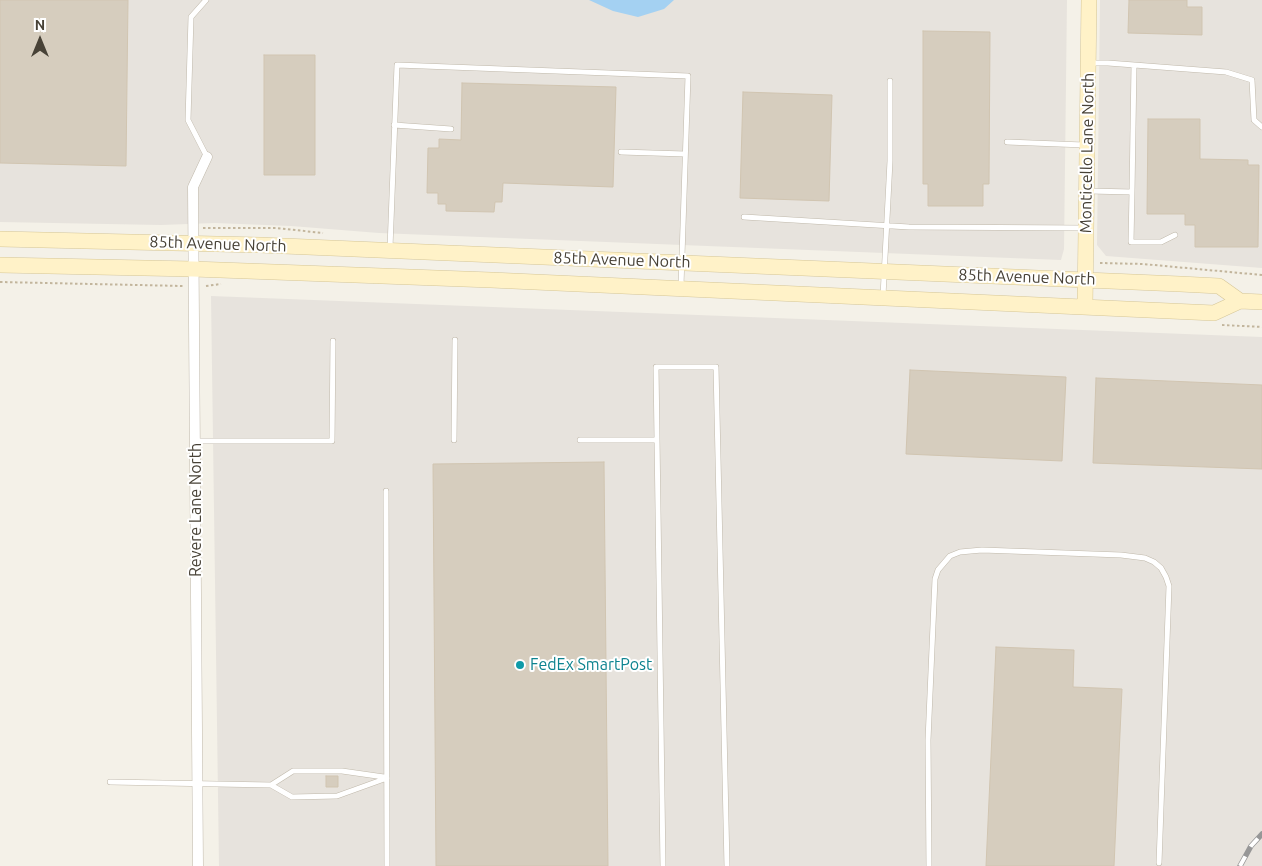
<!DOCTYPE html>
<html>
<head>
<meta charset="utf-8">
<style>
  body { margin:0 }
  #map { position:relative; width:1262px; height:866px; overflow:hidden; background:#f4f1e8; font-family:Ubuntu,sans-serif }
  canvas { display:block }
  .north { position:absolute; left:15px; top:15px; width:50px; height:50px; -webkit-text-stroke:4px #fff; paint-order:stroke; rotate:0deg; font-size:14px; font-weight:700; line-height:20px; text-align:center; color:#484237 }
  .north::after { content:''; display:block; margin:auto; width:18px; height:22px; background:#484237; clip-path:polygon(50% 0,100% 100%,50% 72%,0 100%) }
</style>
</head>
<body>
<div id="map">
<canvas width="1262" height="866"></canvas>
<div class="north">N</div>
</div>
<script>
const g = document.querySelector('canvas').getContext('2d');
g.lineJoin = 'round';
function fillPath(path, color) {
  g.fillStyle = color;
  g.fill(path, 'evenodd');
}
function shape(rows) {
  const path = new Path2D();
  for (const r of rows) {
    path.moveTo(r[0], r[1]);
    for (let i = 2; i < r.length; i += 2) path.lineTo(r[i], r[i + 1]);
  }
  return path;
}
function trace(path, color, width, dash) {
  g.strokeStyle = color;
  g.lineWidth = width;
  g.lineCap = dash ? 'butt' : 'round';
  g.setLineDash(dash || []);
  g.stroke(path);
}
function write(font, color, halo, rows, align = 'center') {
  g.font = font + ' Ubuntu,sans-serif';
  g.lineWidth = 4;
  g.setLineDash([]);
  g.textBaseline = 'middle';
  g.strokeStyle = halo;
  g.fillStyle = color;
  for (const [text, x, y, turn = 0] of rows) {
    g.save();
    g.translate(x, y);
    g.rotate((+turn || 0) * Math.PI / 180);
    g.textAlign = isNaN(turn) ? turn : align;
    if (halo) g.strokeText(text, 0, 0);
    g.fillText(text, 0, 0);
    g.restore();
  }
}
fillPath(shape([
  [0,0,1067,0,1064,249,1061,260,379,233,291,226,215,223,161,225,0,222],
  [1100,0,1262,0,1262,268,1106,256,1097,245],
  [211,296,1262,337,1262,866,219,866]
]), '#e7e3dd');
fillPath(shape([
  [589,0,674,0,664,9,638,17,613,11]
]), '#a4d1f2');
const building = shape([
  [0,0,128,0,126,166,0,163,0,0],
  [1129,0,1187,0,1187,7,1202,7,1202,35,1128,33,1129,0],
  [923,31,990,32,989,184,983,184,983,206,928,206,928,184,923,184,923,31],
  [264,55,315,55,315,175,264,175,264,55],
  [462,83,616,87,613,187,503,183,502,202,495,202,494,212,446,211,446,204,438,204,438,193,427,193,428,148,439,148,439,139,461,140,462,83],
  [743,92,832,95,829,201,740,198,743,92],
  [1148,119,1200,119,1200,159,1248,160,1248,165,1259,165,1258,247,1195,247,1195,225,1185,225,1185,214,1147,214,1148,119],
  [910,370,1066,377,1062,461,906,454,910,370],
  [1096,378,1262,385,1262,469,1093,463,1096,378],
  [604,462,608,866,436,866,433,464,604,462],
  [996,647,1074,650,1073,687,1122,689,1114,866,986,866,996,647],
  [326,776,338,776,338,787,326,787,326,776]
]);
fillPath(building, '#d6cdbe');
trace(building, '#d1c5b1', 1);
const lane = shape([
  [206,0,191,17,188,120,207,157],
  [1090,63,1108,63,1226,72,1252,80,1254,120,1262,127],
  [394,125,451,129],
  [1007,142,1084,145],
  [621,152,685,154],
  [1089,191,1132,192,1131,242,1161,242,1175,235],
  [1132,192,1134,65],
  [744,217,909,227,1085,228],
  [390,248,397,65,688,76,681,286],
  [883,296,890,161,890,81],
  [454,440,455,340],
  [580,440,657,440],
  [195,441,332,441,333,341],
  [386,491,387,866],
  [110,782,271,785,292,797,337,796,387,778],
  [271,785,293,771,342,771,384,777],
  [663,866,656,367,716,367,727,866],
  [929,866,928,740,935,579,938,570,950,556,960,552,982,550,1121,555,1145,558,1154,562,1161,568,1166,577,1169,586,1159,863]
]);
const street = shape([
  [198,866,193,187,207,157]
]);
const secondary = shape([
  [0,239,260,245,1180,284,1219,286,1240,301],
  [0,265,193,269,491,280,1214,313,1240,301,1262,302],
  [1085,306,1089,0]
]);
trace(lane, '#c0b9ab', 6);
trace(street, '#c0b9ab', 11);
trace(secondary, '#d5c698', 16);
trace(shape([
  [203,228,276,228,323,233],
  [1100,263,1143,264,1262,275],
  [0,282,183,286],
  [206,286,221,284],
  [1222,325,1262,327]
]), '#c2b59c', 2, [2.5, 2.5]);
trace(lane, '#fff', 5);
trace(street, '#fff', 10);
trace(secondary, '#fff2c8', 15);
const rail = shape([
  [1240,866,1251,846,1262,834]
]);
trace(rail, '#979797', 5.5);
trace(rail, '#fff', 4, [11]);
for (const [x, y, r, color] of [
  [520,665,5,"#0f9aa8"]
]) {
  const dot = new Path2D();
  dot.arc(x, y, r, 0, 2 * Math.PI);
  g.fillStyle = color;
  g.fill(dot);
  trace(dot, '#fff', 2);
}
write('16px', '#484237', '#fff', [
  ["Monticello Lane North",1087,153,-89],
  ["85th Avenue North",218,244,2],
  ["85th Avenue North",622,260,2],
  ["85th Avenue North",1027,277,2],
  ["Revere Lane North",196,510,-90]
]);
write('16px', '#0d838f', '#fff', [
  ["FedEx SmartPost",530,665]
], 'left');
</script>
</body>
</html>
